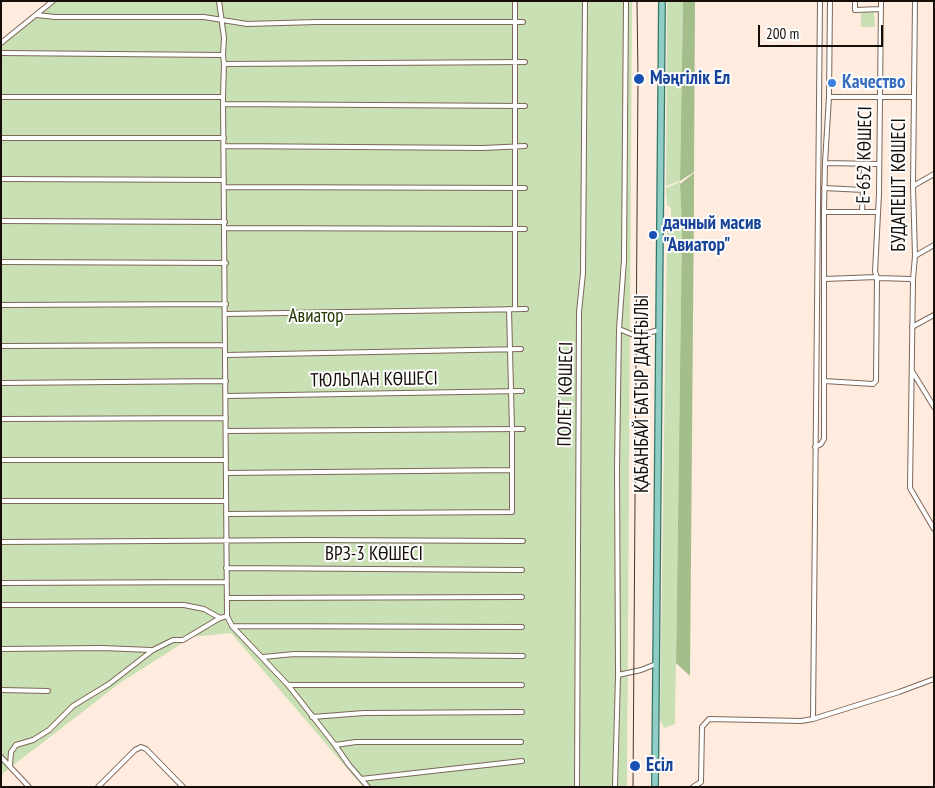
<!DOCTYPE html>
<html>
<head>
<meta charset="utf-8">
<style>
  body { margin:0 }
  #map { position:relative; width:935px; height:788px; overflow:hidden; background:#ffecde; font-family:"PT Sans Narrow",sans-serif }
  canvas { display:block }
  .frame { position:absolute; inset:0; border:2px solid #160e08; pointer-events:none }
  .scale { position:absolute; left:758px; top:25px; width:125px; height:22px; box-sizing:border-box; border:2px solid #160e08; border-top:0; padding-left:6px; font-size:15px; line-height:18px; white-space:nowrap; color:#160e08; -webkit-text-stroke:4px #fdfdfd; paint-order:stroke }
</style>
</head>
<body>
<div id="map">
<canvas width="935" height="788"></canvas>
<div class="frame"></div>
<div class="scale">200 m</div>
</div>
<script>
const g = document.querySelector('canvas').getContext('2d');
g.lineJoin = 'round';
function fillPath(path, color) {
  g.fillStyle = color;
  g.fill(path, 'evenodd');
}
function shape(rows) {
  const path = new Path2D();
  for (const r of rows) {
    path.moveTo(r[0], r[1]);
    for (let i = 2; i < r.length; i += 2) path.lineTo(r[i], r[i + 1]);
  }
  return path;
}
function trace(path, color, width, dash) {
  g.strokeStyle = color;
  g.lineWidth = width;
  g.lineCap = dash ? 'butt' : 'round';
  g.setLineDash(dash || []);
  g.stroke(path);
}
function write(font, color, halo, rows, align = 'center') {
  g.font = font + ' "PT Sans Narrow",sans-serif';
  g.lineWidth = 4;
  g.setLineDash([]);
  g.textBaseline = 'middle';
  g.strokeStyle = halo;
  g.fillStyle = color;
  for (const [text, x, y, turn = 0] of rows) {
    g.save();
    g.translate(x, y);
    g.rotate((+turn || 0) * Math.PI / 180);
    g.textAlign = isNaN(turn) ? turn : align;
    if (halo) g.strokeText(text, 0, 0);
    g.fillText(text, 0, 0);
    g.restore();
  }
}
fillPath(shape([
  [50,1,632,1,627,787,363,787,231,633,192,637,120,683,2,774,1,42],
  [667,1,683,1,680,181,666,186],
  [861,12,874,12,875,27,861,27],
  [680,182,682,227,675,724,664,728,660,720,667,227,671,227,671,208,667,205,666,188]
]), '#c9e0b4');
fillPath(shape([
  [683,1,695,1,694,172,680,181],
  [694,173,694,200,690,676,676,663,682,227,680,184]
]), '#a3bd8b');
const minor = shape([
  [219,1,224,38,223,55,224,64,223,97,227,616,232,626,288,685,335,745,349,765,368,787],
  [515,1,515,309],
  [855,1,855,10,881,9],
  [881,1,879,194,875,272,877,277,879,278,911,279,913,281,910,488,934,529],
  [37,15,55,17,204,17,247,24,317,22,523,22],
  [1,43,53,1],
  [1,53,223,55],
  [224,64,525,62],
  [1,97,223,97],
  [829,97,914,97],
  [224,104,525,106],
  [1,138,224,138],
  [225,146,483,148,525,146],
  [825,163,829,97,830,1],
  [864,164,862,212,827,212,824,211,825,163,879,164],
  [1,179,224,180],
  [913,186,934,174],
  [225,187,525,188],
  [824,188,864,190],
  [862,212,878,212],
  [1,221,225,222],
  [225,228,525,229],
  [915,256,934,245],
  [1,262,226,263],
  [824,279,877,277,876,381,873,384,824,381],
  [913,279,915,256,913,186,915,1],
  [1,305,226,304],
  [226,314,526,309],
  [912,327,934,315],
  [619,329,636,336,659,330],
  [1,346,225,345],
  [226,355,521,349],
  [912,371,934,407],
  [1,383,226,381],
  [226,396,522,391],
  [1,419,226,418],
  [226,431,523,429],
  [815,447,821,444,824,439,824,211],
  [1,460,226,460],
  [226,473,512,470],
  [1,501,226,501],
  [226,514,512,512,512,430,509,309],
  [1,542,308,540,523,541],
  [226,568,522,570],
  [1,583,226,582],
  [227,598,522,597],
  [1,605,184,605,204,609,220,618],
  [232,626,522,627],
  [1,649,102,648,151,650],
  [263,657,294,654,523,656],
  [618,675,641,670,656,664],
  [288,685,522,685],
  [1,690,48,691],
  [312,717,364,713,522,712],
  [813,719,899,692,934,679],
  [335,745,356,742,521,742],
  [1,757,29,787],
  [10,766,11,752,16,745,33,740,49,730,73,706,109,684,153,650,173,640,183,640,220,618,227,616],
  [361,779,522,761],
  [98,787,135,750,141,747,146,749,183,787],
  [577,787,579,312,583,273,585,1],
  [615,787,618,675,617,467,619,329,624,260,626,1],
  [693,787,701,782,702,727,709,719,801,721,813,719,820,1]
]);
const primary = shape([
  [655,787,662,1]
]);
trace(minor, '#7c6758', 6);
trace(primary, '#337569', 8);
trace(minor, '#fff', 4);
trace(primary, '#8ecec4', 5.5);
trace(shape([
  [633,787,638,79,637,1]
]), '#40362e', 1);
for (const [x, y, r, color] of [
  [639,79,6,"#1a4fb4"],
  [832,83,5,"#3f7fe0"],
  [653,235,5,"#1a4fb4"],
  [635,766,6,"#1a4fb4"]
]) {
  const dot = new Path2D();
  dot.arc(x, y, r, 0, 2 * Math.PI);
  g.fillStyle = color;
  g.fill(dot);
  trace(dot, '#fdfdfd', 2);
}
write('bold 19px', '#164399', '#fdfdfd', [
  ["Мәңгілік Ел",650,79],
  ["дачный масив",663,224],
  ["\"Авиатор\"",663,246],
  ["Есіл",646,766]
], 'left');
write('bold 19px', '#366cbe', '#fdfdfd', [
  ["Качество",842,83]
], 'left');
write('19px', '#160e08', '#fdfdfd', [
  ["Е-652 КӨШЕСІ",865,155,-89],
  ["БУДАПЕШТ КӨШЕСІ",900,185,-90],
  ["ТЮЛЬПАН КӨШЕСІ",374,380,-1],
  ["ПОЛЕТ КӨШЕСІ",566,394,-89],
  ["ҚАБАНБАЙ БАТЫР ДАҢҒЫЛЫ",643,394,-90],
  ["ВРЗ-3 КӨШЕСІ",374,555]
]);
write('19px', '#203700', '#fdfdfd', [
  ["Авиатор",316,317]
]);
</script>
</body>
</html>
